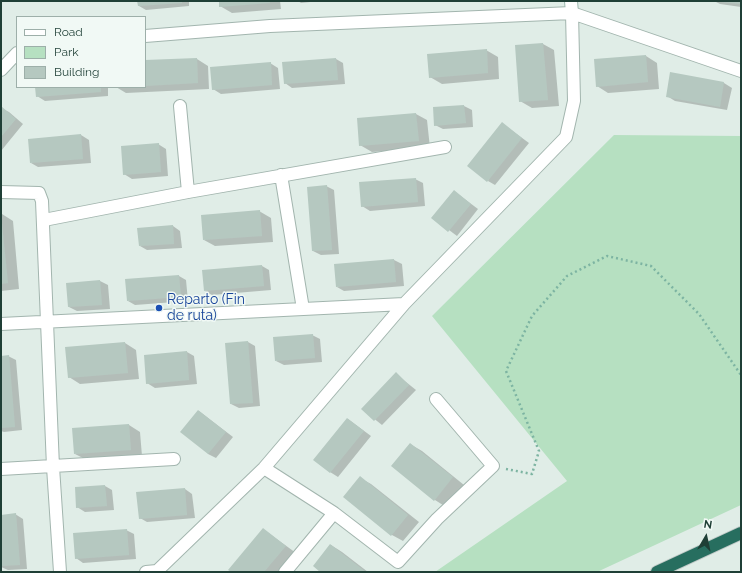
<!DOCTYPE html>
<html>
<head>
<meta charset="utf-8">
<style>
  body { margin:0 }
  #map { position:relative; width:742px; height:573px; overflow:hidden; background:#e0ede7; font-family:Raleway,sans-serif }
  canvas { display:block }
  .frame { position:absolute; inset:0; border:2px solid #1f3f36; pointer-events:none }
  .legend { position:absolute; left:16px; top:16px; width:130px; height:72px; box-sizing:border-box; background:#f1f9f5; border:1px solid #9dafa9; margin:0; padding:5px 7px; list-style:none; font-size:12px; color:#1f3f36 }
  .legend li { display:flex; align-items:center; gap:8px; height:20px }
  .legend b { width:20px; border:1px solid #9dafa9 }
  .north { position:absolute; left:686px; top:517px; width:40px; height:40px; -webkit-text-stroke:3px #f1f9f5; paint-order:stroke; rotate:9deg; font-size:11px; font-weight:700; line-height:16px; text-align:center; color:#1f3f36 }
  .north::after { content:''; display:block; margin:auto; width:14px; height:18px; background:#1f3f36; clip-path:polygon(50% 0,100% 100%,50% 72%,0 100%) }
</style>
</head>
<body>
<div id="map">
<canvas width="742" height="573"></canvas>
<div class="frame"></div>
<ul class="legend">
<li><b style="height:5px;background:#fff"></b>Road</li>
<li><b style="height:11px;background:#b6e0c1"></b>Park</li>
<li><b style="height:11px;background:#b5c8c0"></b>Building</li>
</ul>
<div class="north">N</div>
</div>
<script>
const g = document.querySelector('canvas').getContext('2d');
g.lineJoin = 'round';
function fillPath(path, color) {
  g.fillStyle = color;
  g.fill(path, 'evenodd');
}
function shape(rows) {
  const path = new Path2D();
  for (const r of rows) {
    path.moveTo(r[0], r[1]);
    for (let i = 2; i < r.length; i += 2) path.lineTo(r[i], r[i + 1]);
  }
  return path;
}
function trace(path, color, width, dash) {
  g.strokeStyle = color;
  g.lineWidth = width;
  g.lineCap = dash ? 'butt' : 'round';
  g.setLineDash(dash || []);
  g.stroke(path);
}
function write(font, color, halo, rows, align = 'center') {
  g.font = font + ' Raleway,sans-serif';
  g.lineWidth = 3;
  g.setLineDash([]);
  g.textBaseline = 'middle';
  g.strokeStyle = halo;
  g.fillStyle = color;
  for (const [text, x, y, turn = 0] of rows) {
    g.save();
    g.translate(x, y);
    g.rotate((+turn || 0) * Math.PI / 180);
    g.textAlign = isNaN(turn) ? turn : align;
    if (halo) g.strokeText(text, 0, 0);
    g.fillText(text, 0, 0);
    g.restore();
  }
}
fillPath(shape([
  [614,135,741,136,741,505,597,572,435,572,567,481,432,316]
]), '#b6e0c1');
fillPath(shape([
  [138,1,189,1,189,6,146,10,139,6],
  [220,1,280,1,281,9,232,13,220,6],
  [298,1,320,1,301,3],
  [714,1,741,1,741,7,720,4],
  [543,44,554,50,559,106,532,108,520,101],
  [486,50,498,57,499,79,442,84,430,77],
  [646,56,657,63,659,89,608,93,597,86],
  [197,59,208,66,209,89,126,93,116,87,145,87,145,61],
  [336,59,343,63,345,84,292,88,285,83],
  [270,63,278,68,280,89,221,94,213,89],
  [671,73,724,83,732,88,727,110,675,101,667,96],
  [36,87,108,87,108,96,45,101,37,96],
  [464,106,472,110,473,127,443,129,435,125,434,108],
  [1,108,9,112,23,124,1,151],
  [416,114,427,120,430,148,372,152,360,145],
  [503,124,529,143,495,185,488,181],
  [81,135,89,140,91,163,38,167,31,163],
  [158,144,166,149,168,176,132,179,124,174],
  [415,179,423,183,425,206,370,211,362,206],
  [326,186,334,190,339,254,321,255,313,251],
  [454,191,478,209,457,236,433,218],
  [259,211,271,218,273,242,215,246,204,240],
  [2,214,13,221,19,289,1,291],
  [173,226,180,231,182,248,147,250,140,246],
  [394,260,402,264,404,286,344,291,337,287],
  [262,266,269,270,271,290,212,295,205,291],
  [179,276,186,280,188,301,135,305,128,301],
  [100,281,108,285,110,309,77,311,69,307,67,284],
  [312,335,320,339,322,362,284,365,276,361],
  [248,342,255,346,260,406,239,408,231,404],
  [125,343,136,350,139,379,80,384,69,377],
  [187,352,194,356,197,384,155,388,147,383],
  [8,356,16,360,22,430,4,432,1,431,1,357],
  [396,374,416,390,382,425,362,409],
  [199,411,233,437,216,458,208,454],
  [348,419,371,436,338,477,330,472],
  [129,425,140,432,142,456,87,460,75,454],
  [410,444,422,451,464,485,446,507,435,500,392,466],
  [360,478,371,484,419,522,403,541,392,535],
  [105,486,112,490,114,510,85,512,77,507],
  [185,489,192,494,195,518,147,522,140,518],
  [15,514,23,519,27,569,8,570,1,567,1,516],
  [263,529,296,553,281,572,232,572],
  [126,530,134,534,136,559,83,563,76,558],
  [331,545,342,552,368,572,322,572]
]), '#0003');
fillPath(shape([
  [137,1,182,1,182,3,138,6],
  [219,1,269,1,270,3,219,7],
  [722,1,741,1,741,4,722,2],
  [543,43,548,100,519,102,515,45],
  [487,49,488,73,429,78,427,54],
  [646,55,648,82,596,87,594,59],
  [197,58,198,83,145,86,145,60],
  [336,58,338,80,284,84,282,62],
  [271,62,272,85,212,90,210,67],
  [670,72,724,82,720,107,666,97],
  [35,87,101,87,101,92,36,97],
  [464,105,466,123,434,126,433,107],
  [1,106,16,119,1,137],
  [416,113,419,141,359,146,357,118],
  [502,122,522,138,487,182,467,166],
  [81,134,83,159,30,163,28,139],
  [159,143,161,172,123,175,121,146],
  [416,178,418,202,361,207,359,182],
  [327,185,332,250,312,251,307,187],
  [454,190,471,204,448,232,431,218],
  [260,210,262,236,203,240,201,215],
  [1,214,8,283,1,284],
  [173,225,174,244,139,246,137,228],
  [394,259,396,282,336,287,334,264],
  [262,265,264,286,204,291,202,270],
  [179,275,181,297,127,301,125,279],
  [100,280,102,305,68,307,66,283],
  [313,334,315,358,275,361,273,337],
  [248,341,253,403,230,404,225,343],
  [125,342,128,373,68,378,65,347],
  [187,351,189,380,146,384,144,355],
  [9,355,15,427,1,428,1,356],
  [396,372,409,385,374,421,361,409],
  [198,410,226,432,208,454,180,432],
  [347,418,364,431,330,473,313,460],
  [129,424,131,450,74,454,72,428],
  [410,443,453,477,434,501,391,466],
  [360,476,408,515,391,536,343,497],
  [105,485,107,506,76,508,75,487],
  [185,488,187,515,139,519,136,492],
  [16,513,20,565,1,566,1,515],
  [263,528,286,546,264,572,231,572,228,570],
  [127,529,129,555,75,559,73,533],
  [330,544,366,572,320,572,313,566]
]), '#b5c8c0');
const street = shape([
  [145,36,270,26,572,13,741,71],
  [1,70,17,53],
  [180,106,188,192],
  [281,175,303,309],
  [1,192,39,193,42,201,53,467,60,572],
  [44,220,188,192,445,147],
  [1,324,404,304],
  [264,468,334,513,398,562,437,519,493,466,436,399],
  [1,469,174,459],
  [146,572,157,571,264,468,404,304,566,137,574,101,572,13],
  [285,572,334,513]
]);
const secondary = shape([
  [571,1,572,13]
]);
const highway = shape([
  [657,572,741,533]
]);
trace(street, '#a2b5ae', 14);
trace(secondary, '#9db9af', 14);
trace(highway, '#c0c9c7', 14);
trace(shape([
  [506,469,532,474,539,451,506,371,532,316,567,276,607,256,651,266,699,314,741,375]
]), '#7db4a2', 2.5, [2, 3]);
trace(street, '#fff', 12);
trace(secondary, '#fff', 12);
trace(highway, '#276e5f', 12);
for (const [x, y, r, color] of [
  [159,308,4,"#1a4fb4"]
]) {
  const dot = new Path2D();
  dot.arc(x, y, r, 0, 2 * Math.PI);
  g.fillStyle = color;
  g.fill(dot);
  trace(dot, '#f1f9f5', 1.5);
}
write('14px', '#164399', '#f1f9f5', [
  ["Reparto (Fin",167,300],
  ["de ruta)",167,316]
], 'left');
</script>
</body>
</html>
